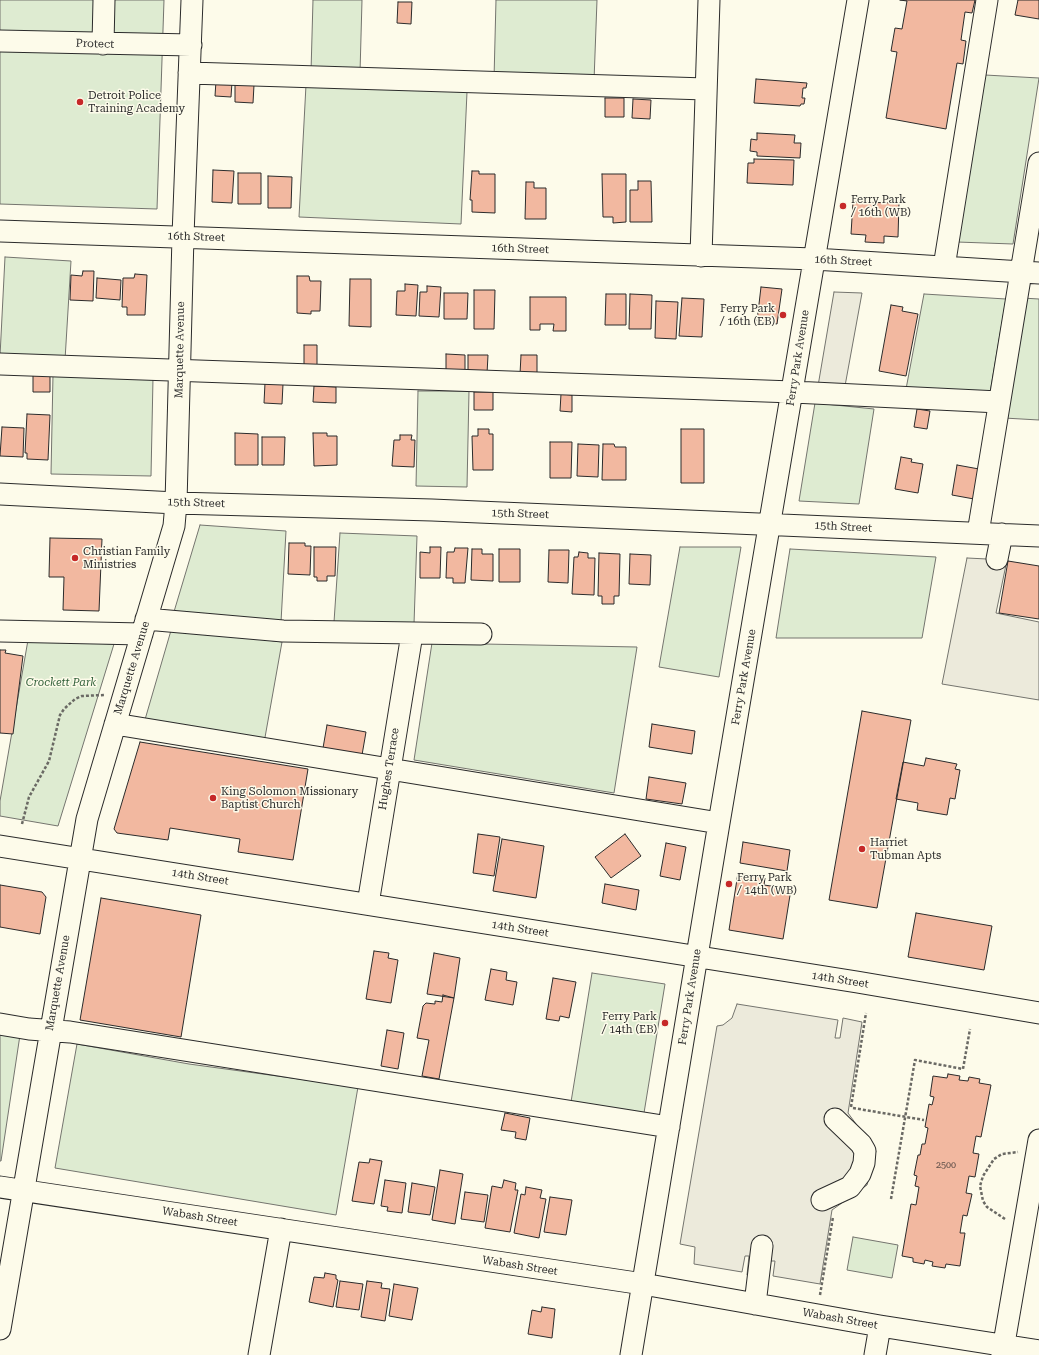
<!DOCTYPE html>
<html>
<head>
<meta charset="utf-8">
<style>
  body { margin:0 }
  canvas { display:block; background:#fdfbea }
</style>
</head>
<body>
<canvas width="1039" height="1355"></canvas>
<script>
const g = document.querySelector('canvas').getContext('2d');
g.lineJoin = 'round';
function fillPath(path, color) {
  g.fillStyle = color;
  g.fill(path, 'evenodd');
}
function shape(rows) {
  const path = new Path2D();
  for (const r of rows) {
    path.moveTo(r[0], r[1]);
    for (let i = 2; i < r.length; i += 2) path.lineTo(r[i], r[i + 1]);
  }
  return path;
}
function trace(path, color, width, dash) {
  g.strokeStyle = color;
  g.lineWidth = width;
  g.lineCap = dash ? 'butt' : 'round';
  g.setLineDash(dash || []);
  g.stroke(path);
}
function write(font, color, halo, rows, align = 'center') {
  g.font = font + ' "Roboto Serif",serif';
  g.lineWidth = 3;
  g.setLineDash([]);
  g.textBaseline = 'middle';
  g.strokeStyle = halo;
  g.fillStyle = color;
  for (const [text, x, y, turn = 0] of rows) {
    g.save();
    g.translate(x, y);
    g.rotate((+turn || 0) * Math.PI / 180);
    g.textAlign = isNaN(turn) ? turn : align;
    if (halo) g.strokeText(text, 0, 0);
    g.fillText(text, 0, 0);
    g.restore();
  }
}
const green = shape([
  [0,0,164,0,157,209,0,204,0,0],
  [313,0,362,0,360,73,311,72,313,0],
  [496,0,597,0,594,81,494,79,496,0],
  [985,75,1039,78,1013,244,957,242,985,75],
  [306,85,467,92,461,224,299,217,306,85],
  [5,257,71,261,65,360,0,356,5,257],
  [924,294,1006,299,990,393,906,389,924,294],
  [1022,298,1039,299,1039,420,1004,418,1022,298],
  [53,375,153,378,151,476,51,474,53,375],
  [418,391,469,391,467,487,416,486,418,391],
  [815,403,874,409,859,504,799,501,815,403],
  [200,525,286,531,281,622,173,615,200,525],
  [340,533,417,536,414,624,334,622,340,533],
  [680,547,741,547,719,677,659,667,680,547],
  [790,549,936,557,922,638,776,638,790,549],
  [172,627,282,642,264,743,144,723,172,627],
  [28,640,114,644,58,826,0,816,0,801,28,640],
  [432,643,637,647,614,793,414,760,432,643],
  [592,973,665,984,644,1113,571,1102,592,973],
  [0,1032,20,1035,1,1161,0,1161,0,1032],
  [77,1044,189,1064,358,1087,336,1215,55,1168,77,1044],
  [853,1237,898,1245,892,1278,847,1270,853,1237]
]);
fillPath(green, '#deebd1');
trace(green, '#74746e', 1);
const parking = shape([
  [834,292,862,293,845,386,818,386,834,292],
  [967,558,1007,560,996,613,1039,622,1039,700,942,684,967,558],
  [737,1004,838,1020,835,1038,840,1038,843,1018,862,1022,848,1113,876,1151,867,1185,832,1210,820,1284,773,1276,775,1261,770,1261,767,1279,747,1275,749,1256,745,1256,742,1272,694,1264,695,1247,680,1244,717,1026,723,1025,732,1018,737,1004]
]);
fillPath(parking, '#eceadb');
trace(parking, '#74746e', 1);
const building = shape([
  [900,0,975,0,972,13,965,12,961,40,966,41,963,64,957,63,946,129,886,118,897,52,891,51,895,28,902,29,907,1,900,0],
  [1018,0,1039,0,1039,19,1015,15,1018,0],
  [398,2,412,2,411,24,397,23,398,2],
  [756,79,807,83,806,88,803,88,802,98,805,98,804,104,801,104,800,106,754,103,756,79],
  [216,81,232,82,231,97,215,96,216,81],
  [235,84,254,85,253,103,235,102,235,84],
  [605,98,624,98,624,117,605,117,605,98],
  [633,99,651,100,650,119,632,118,633,99],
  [757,133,795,135,794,143,801,143,800,158,757,156,757,152,750,151,751,139,757,140,757,133],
  [754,159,794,160,793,185,747,183,748,163,754,163,754,159],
  [213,170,234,171,232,203,212,202,213,170],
  [472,171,479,171,479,174,495,174,495,213,472,212,472,200,470,200,472,171],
  [238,173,261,173,261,204,238,204,238,173],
  [602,174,626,174,626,222,613,223,613,217,603,217,602,174],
  [268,176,292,177,291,208,268,208,268,176],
  [638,181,651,181,652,222,630,222,630,190,638,190,638,181],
  [526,182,534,182,534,188,546,188,546,219,525,219,526,182],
  [853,202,899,203,898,237,884,236,884,243,865,242,866,235,851,234,853,202],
  [83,271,94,271,93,301,70,300,71,275,82,276,83,271],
  [135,274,147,275,145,315,127,315,127,307,122,307,123,278,134,278,135,274],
  [297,276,309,276,310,281,321,281,320,311,311,311,311,314,297,313,297,276],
  [97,278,121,280,120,300,96,298,97,278],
  [350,279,371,279,371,327,349,326,350,279],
  [405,284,418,285,416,316,396,315,397,291,405,291,405,284],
  [427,286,441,287,439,317,419,316,420,292,427,292,427,286],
  [761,287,782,289,777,324,757,321,761,287],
  [474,290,495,290,494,329,474,329,474,290],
  [444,293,468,293,467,319,444,319,444,293],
  [606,294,626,294,626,325,605,325,606,294],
  [630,294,652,295,651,329,629,329,630,294],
  [530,297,566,297,566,331,553,331,554,324,540,324,540,330,530,330,530,297],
  [682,298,704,299,702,337,679,336,682,298],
  [656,301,678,302,676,339,655,338,656,301],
  [891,305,903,307,902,311,918,314,906,376,879,371,891,305],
  [304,345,317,345,317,365,304,365,304,345],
  [446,354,465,355,465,371,446,371,446,354],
  [468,355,488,355,487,374,468,374,468,355],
  [521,355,537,355,537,374,520,374,521,355],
  [33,373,50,373,50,392,33,392,33,373],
  [265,383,283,384,282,404,264,403,265,383],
  [314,386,336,387,336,403,313,402,314,386],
  [474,392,493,392,493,410,474,410,474,392],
  [561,394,572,395,572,412,560,411,561,394],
  [917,409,930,411,927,429,914,427,917,409],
  [27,414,50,415,48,460,27,459,27,453,25,453,27,414],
  [2,427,24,428,23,457,0,456,2,427],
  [478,429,489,429,489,434,493,434,493,470,473,470,472,436,478,436,478,429],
  [681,429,704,429,704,483,681,483,681,429],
  [235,433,258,434,258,465,235,465,235,433],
  [313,433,327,433,327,436,337,436,337,465,314,466,313,433],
  [400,435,412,435,411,440,415,440,414,467,392,466,394,440,400,440,400,435],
  [262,437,285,437,284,465,262,465,262,437],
  [550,442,572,442,571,478,550,478,550,442],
  [578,444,599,445,598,477,577,476,578,444],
  [603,444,614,444,615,447,626,447,626,480,602,480,603,444],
  [901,457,912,459,911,462,923,464,918,493,895,489,901,457],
  [957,465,979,469,974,499,952,495,957,465],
  [50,538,102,539,99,611,63,610,64,577,49,577,50,538],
  [289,543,305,543,305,546,311,546,310,575,288,574,289,543],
  [314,547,336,547,335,576,327,576,327,581,317,581,317,577,314,577,314,547],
  [430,547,441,547,440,578,420,578,420,552,430,553,430,547],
  [455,548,468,548,465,583,453,583,453,578,446,578,447,552,454,552,455,548],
  [472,549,482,549,482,554,493,554,493,581,471,580,472,549],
  [499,549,520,549,520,582,499,582,499,549],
  [549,550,569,550,568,583,548,582,549,550],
  [579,552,588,553,588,558,595,558,594,595,572,594,574,557,578,557,579,552],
  [599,553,620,554,619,596,614,596,614,604,602,604,602,596,598,596,599,553],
  [630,554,651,555,650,585,629,584,630,554],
  [1008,561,1039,566,1039,619,999,613,1008,561],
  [0,650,6,650,5,653,23,656,13,734,0,733,0,650],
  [862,711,911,720,877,908,829,900,862,711],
  [652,724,695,731,692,754,649,747,652,724],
  [327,725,366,732,362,755,323,748,327,725],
  [140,742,308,769,293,860,238,852,240,839,170,828,168,840,117,833,114,829,140,742],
  [926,758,957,764,955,769,960,770,955,799,950,798,947,815,917,810,918,803,896,799,903,762,924,766,926,758],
  [649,777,686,783,682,804,646,799,649,777],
  [478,834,500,837,494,876,473,873,478,834],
  [625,834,641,856,611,878,595,857,625,834],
  [502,839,544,846,536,898,493,891,502,839],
  [743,842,790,850,787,871,740,863,743,842],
  [666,843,686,847,680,880,660,876,666,843],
  [738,873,765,878,764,885,791,889,783,939,729,930,738,873],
  [605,884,639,890,636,910,602,903,605,884],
  [0,885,42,892,46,897,40,934,0,927,0,885],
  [101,898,201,915,181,1037,80,1020,101,898],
  [916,913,992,926,984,970,908,957,916,913],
  [374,951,389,953,388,958,398,960,391,1003,366,999,374,951],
  [434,953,460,958,454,998,427,994,434,953],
  [491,969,507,972,506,980,517,982,513,1005,485,1000,491,969],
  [553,978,576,982,569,1018,560,1016,559,1021,546,1019,553,978],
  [443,995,454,998,439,1079,422,1076,429,1040,417,1038,423,1006,426,1003,435,1004,435,1001,442,1002,443,995],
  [387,1030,404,1033,398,1069,381,1066,387,1030],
  [948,1074,960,1076,959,1080,968,1081,969,1077,980,1079,979,1083,991,1085,981,1137,976,1136,973,1153,979,1154,975,1177,969,1176,966,1193,972,1194,967,1216,963,1215,960,1233,965,1233,960,1266,946,1264,945,1268,932,1266,933,1262,925,1260,924,1264,913,1262,913,1258,902,1256,911,1204,916,1205,919,1187,915,1186,917,1176,914,1175,918,1155,920,1155,922,1144,925,1144,928,1128,925,1127,929,1104,932,1105,934,1097,930,1096,933,1076,947,1078,948,1074],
  [505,1113,530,1118,526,1140,515,1138,516,1132,501,1130,505,1113],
  [370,1159,382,1161,374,1204,352,1201,359,1162,369,1163,370,1159],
  [440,1170,463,1174,455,1224,432,1220,440,1170],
  [385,1180,406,1183,402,1213,387,1211,388,1207,381,1206,385,1180],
  [504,1180,516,1183,515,1190,518,1190,510,1232,485,1228,492,1186,502,1188,504,1180],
  [412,1183,435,1187,430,1215,408,1212,412,1183],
  [526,1187,542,1190,540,1198,546,1199,539,1238,514,1233,521,1194,525,1195,526,1187],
  [465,1192,488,1195,484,1222,461,1219,465,1192],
  [550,1197,572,1200,566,1235,544,1232,550,1197],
  [325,1273,336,1275,336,1279,338,1280,333,1307,309,1302,314,1277,324,1278,325,1273],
  [340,1281,363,1284,359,1310,336,1307,340,1281],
  [367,1281,382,1283,381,1288,390,1289,385,1321,361,1317,367,1281],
  [394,1284,418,1288,412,1320,389,1316,394,1284],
  [542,1307,555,1309,552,1338,528,1334,532,1310,541,1312,542,1307]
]);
fillPath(building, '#f2b8a0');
trace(building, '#2b2b2b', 1);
const minor = shape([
  [0,41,191,45],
  [103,44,104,0],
  [189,73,706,89],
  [0,231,814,259,1039,273],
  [701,256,709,0],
  [944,267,987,0],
  [0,364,793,392,999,402],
  [0,494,176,503,432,510,1039,536],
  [978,533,1039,163],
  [997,559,1002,534],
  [146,619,283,631,481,634],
  [0,631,142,634],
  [115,724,719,823],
  [0,846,857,982,1039,1013],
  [368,904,412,634],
  [0,1024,29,1029,70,1032,669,1127],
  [0,1187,643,1284,880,1326,1039,1351],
  [822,1200,850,1187,860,1174,864,1163,865,1151,861,1144,835,1119],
  [755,1304,762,1246],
  [0,1329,87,819,174,526,176,503,183,236,192,0],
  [259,1355,281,1229],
  [631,1355,719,823,858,0],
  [875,1355,880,1326],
  [1002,1355,1039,1140]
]);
trace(minor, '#2b2b2b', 23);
trace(shape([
  [22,824,29,797,49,761,60,715,64,709,75,699,82,696,104,695],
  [851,1107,866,1013],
  [853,1108,924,1120],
  [891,1199,915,1060,963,1069,970,1029],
  [1005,1219,987,1207,983,1201,980,1186,983,1176,994,1159,1002,1154,1018,1152],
  [820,1295,833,1217]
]), '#6a6964', 2.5, [3, 2]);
trace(minor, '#fdfbea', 21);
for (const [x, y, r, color] of [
  [80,102,4,"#c62828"],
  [843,206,4,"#c62828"],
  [783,315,4,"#c62828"],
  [75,558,4,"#c62828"],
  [213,798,4,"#c62828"],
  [862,849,4,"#c62828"],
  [729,884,4,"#c62828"],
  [665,1023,4,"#c62828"]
]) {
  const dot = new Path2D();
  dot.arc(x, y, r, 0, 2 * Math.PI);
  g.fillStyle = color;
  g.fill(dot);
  trace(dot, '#fdfbea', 1.5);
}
write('9px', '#5d4e48', null, [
  ["2500",946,1165]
]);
write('11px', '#2b2b2b', '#fdfbea', [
  ["Protect",95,44,2],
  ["16th Street",196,237,2],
  ["16th Street",520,249,2],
  ["16th Street",843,261,3],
  ["Marquette Avenue",180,350,-89],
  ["Ferry Park Avenue",798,358,-81],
  ["15th Street",196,503,2],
  ["15th Street",520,514,2],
  ["15th Street",843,527,3],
  ["Marquette Avenue",132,668,-73],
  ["Ferry Park Avenue",744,677,-80],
  ["Hughes Terrace",389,769,-81],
  ["14th Street",200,877,9],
  ["14th Street",520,929,9],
  ["14th Street",840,980,9],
  ["Marquette Avenue",58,983,-80],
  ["Ferry Park Avenue",690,997,-81],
  ["Wabash Street",200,1217,9],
  ["Wabash Street",520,1266,9],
  ["Wabash Street",840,1319,10]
]);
write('11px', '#2b2b2b', '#fdfbea', [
  ["Detroit Police",88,96],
  ["Training Academy",88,109],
  ["Ferry Park",851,200],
  ["/ 16th (WB)",851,213],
  ["Ferry Park",775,309,"right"],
  ["/ 16th (EB)",775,322,"right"],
  ["Christian Family",83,552],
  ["Ministries",83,565],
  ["King Solomon Missionary",221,792],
  ["Baptist Church",221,805],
  ["Harriet",870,843],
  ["Tubman Apts",870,856],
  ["Ferry Park",737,878],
  ["/ 14th (WB)",737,891],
  ["Ferry Park",657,1017,"right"],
  ["/ 14th (EB)",657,1030,"right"]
], 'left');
write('italic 11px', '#34623c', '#fdfbea', [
  ["Crockett Park",61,683]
]);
</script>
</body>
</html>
